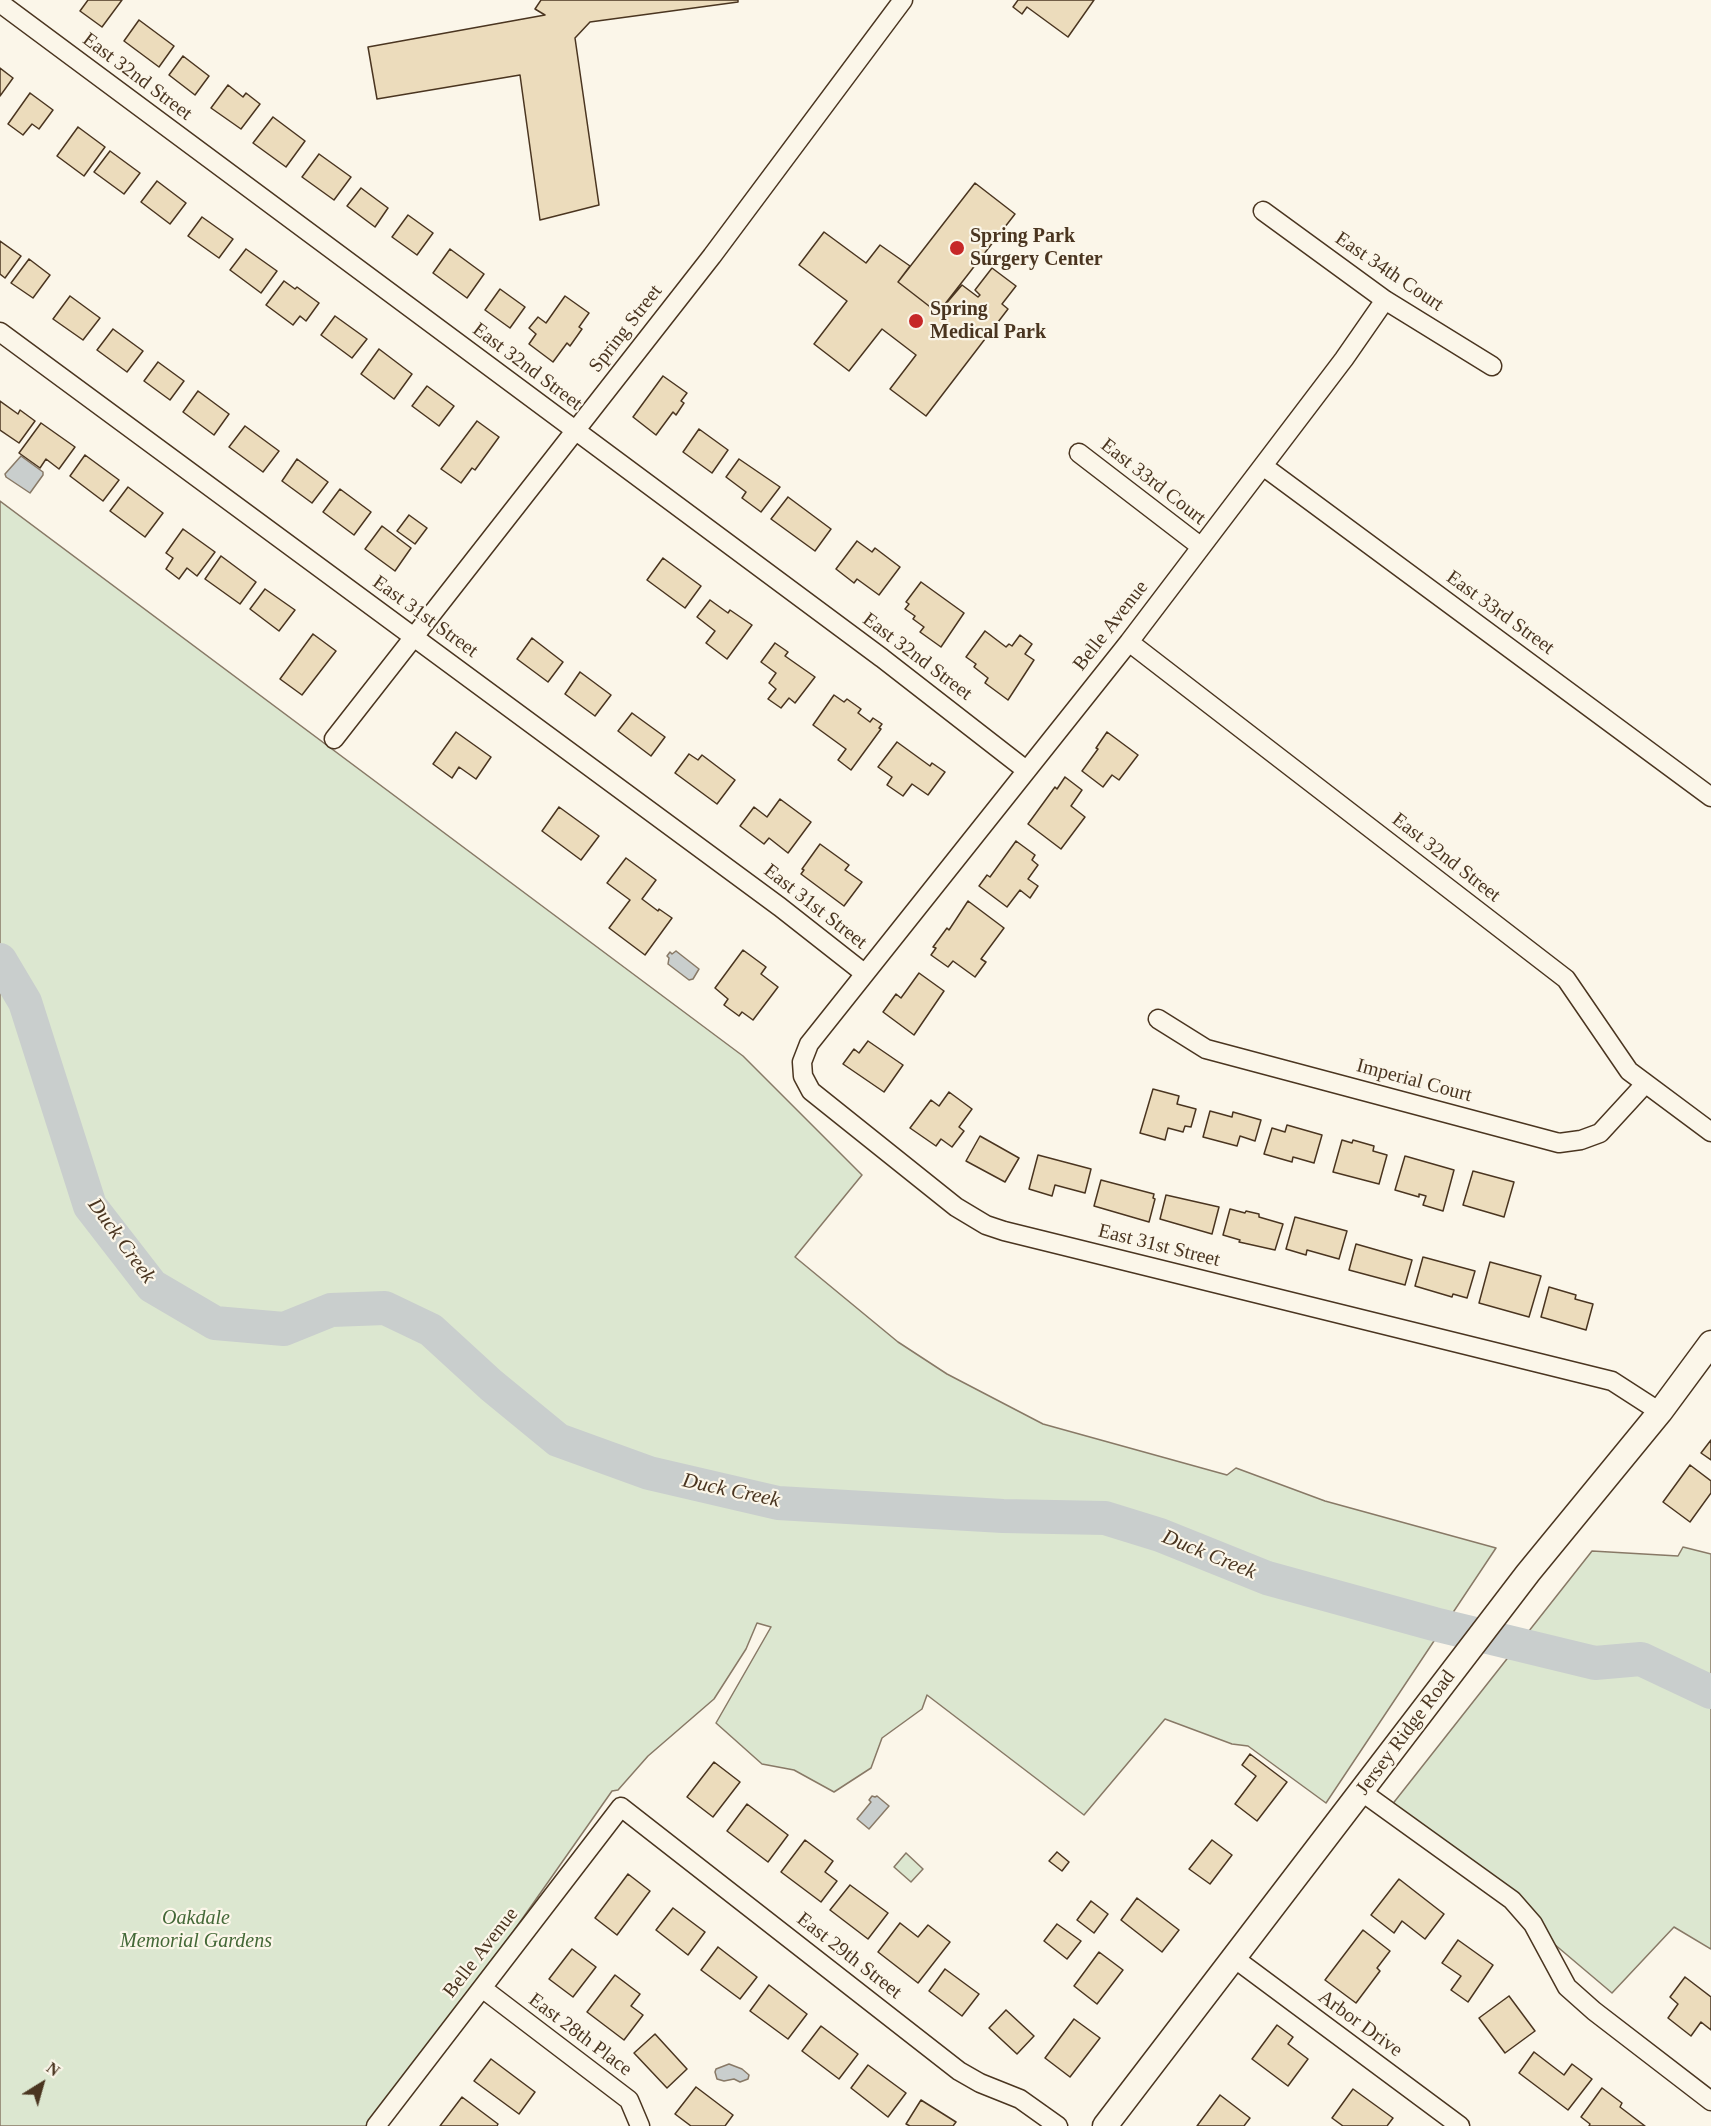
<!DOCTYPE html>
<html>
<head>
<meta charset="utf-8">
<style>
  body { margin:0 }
  #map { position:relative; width:1711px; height:2126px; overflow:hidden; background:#fbf6e9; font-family:"Times New Roman",serif }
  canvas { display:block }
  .north { position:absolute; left:12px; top:2054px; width:60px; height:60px; -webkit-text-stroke:4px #fbf6e9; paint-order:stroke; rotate:37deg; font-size:16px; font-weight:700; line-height:24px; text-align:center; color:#4a3520 }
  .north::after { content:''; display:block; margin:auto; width:21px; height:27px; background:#4a3520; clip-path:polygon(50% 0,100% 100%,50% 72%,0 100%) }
</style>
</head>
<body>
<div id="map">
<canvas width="1711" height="2126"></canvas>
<div class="north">N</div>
</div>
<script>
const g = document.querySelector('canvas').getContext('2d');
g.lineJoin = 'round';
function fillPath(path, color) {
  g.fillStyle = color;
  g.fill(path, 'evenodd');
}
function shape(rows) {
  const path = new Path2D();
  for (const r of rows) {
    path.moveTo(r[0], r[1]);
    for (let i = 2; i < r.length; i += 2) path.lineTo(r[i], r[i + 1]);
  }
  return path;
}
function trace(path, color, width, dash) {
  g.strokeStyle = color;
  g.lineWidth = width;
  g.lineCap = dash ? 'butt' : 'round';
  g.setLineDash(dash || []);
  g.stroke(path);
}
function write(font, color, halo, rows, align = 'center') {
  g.font = font + ' "Times New Roman",serif';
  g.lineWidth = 4.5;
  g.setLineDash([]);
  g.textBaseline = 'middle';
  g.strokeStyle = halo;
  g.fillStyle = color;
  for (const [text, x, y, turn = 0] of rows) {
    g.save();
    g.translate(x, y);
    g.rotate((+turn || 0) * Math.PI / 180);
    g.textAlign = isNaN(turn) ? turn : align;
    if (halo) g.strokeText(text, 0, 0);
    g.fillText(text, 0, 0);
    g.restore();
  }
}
const green = shape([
  [0,501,743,1056,862,1175,795,1257,898,1342,947,1374,1043,1424,1227,1475,1236,1468,1325,1501,1496,1548,1326,1803,1248,1746,1232,1744,1165,1719,1084,1815,927,1695,922,1709,882,1738,871,1768,834,1792,794,1770,762,1764,716,1723,771,1627,757,1623,746,1649,714,1699,648,1756,618,1790,612,1791,513,1932,366,2126,0,2126,0,501],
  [1683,1547,1711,1554,1711,1949,1674,1927,1612,1993,1391,1806,1592,1551,1678,1556,1683,1547],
  [906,1853,923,1869,911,1882,894,1867,906,1853]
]);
fillPath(green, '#dce7d0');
trace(green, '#887966', 1.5);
const water = shape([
  [21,456,43,472,43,475,30,493,6,477,5,474,21,456],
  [676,951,699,969,693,979,689,980,668,964,669,958,667,956,670,952,672,954,676,951],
  [872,1796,875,1797,877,1796,889,1806,869,1829,857,1819,871,1802,869,1800,872,1796],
  [729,2064,742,2069,749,2075,748,2079,740,2082,734,2079,724,2081,717,2079,715,2072,716,2069,729,2064]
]);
fillPath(water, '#c9cecd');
trace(water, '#887966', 1.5);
trace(shape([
  [0,960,25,1002,90,1206,152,1286,215,1323,284,1329,331,1310,385,1308,431,1330,491,1385,558,1440,649,1473,778,1503,1003,1516,1105,1518,1160,1535,1267,1578,1434,1624,1595,1663,1641,1659,1711,1692]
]), '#c9cecd', 34);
const building = shape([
  [88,0,122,0,102,27,80,11,88,0],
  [541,0,738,0,738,2,590,22,575,38,599,205,540,220,520,75,377,99,368,47,545,15,535,9,541,0],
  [1018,0,1094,0,1068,37,1027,7,1022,14,1013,7,1018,0],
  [139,20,174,46,159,67,124,41,139,20],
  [183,56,209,76,195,95,169,75,183,56],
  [0,68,13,78,0,96,0,68],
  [228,85,243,97,246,93,260,104,241,129,211,108,228,85],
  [30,93,53,110,39,129,32,124,23,135,8,124,30,93],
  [273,117,305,141,286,167,253,143,273,117],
  [78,127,105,147,84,176,57,156,78,127],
  [110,151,140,173,124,194,94,172,110,151],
  [319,154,351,177,334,200,302,177,319,154],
  [157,181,186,203,170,224,141,202,157,181],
  [975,183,1015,214,938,313,898,282,975,183],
  [361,188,388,208,375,227,347,206,361,188],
  [408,215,433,233,417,255,392,237,408,215],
  [202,217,233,239,219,258,188,236,202,217],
  [824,232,866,263,880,245,910,266,898,282,938,313,962,285,978,297,980,295,975,290,992,268,1016,286,1002,304,1008,309,926,416,890,389,916,355,882,329,849,371,814,344,847,301,799,265,824,232],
  [0,241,21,256,5,278,0,274,0,241],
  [246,249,277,271,261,293,230,270,246,249],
  [450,249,484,274,467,298,433,273,450,249],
  [29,259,50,275,33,298,11,283,29,259],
  [284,281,295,289,297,287,319,303,306,321,300,316,293,325,266,305,284,281],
  [500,289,525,307,510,328,485,310,500,289],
  [70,296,100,318,83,340,53,319,70,296],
  [565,296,589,313,579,327,582,329,570,346,567,343,553,362,529,344,536,334,529,328,538,317,546,323,565,296],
  [335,316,367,339,352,358,321,335,335,316],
  [113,329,143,351,127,372,97,350,113,329],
  [379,349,412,374,394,399,361,374,379,349],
  [158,362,184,381,170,400,144,381,158,362],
  [663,376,687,393,681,401,684,403,676,415,673,412,656,435,633,417,663,376],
  [427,386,454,406,439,426,412,406,427,386],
  [198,391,229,414,214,435,183,412,198,391],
  [0,401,18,414,20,410,35,421,19,443,0,430,0,401],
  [477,421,499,437,475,470,472,468,461,483,441,469,477,421],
  [41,423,75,447,59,469,46,459,40,468,19,453,41,423],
  [245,426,279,451,263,472,229,447,245,426],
  [699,429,728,450,712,473,683,452,699,429],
  [85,455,119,480,103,501,70,476,85,455],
  [297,459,328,482,312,503,282,481,297,459],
  [739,459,780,487,761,512,742,498,746,492,726,477,739,459],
  [128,487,163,513,145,537,110,511,128,487],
  [340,489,371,512,354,535,323,512,340,489],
  [788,497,831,529,815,551,771,519,788,497],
  [409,515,427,528,415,544,397,531,409,515],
  [382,526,411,548,395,571,365,549,382,526],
  [183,529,215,552,197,576,187,568,179,579,166,569,173,558,166,553,183,529],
  [857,541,872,552,875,548,900,567,879,595,857,579,854,583,836,569,857,541],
  [221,556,256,582,240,604,205,579,221,556],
  [663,558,701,586,685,608,647,580,663,558],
  [921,582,964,613,941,647,920,632,924,627,913,619,915,616,905,609,909,604,906,602,921,582],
  [265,589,295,610,279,631,250,609,265,589],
  [710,600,728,613,730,610,752,625,727,659,706,643,715,631,697,617,710,600],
  [985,631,1006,647,1009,644,1012,646,1020,635,1032,644,1025,654,1034,660,1008,700,985,683,988,678,974,667,976,664,966,657,985,631],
  [313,634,336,651,302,695,280,679,313,634],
  [532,638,563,662,548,682,517,659,532,638],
  [775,643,788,652,785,656,815,677,795,703,789,698,781,708,768,699,776,689,769,683,776,673,761,662,775,643],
  [580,672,611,695,595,716,565,694,580,672],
  [834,695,844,702,847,699,861,709,858,713,870,722,873,718,882,724,879,728,881,729,851,770,838,760,846,749,813,725,834,695],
  [632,713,665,737,651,756,618,731,632,713],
  [456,732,491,757,476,779,459,767,452,778,433,764,456,732],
  [1107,732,1138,755,1119,780,1112,775,1103,787,1082,771,1098,749,1096,748,1107,732],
  [897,742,930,766,932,763,945,772,928,795,912,784,903,796,887,785,892,777,878,767,897,742],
  [689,754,698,760,702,755,735,780,717,804,675,773,689,754],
  [1065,777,1082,790,1071,806,1085,817,1061,849,1028,824,1055,787,1057,789,1065,777],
  [780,799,811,822,788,853,769,838,764,844,740,826,754,807,767,817,780,799],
  [559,807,599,836,581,860,542,831,559,807],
  [1016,841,1035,855,1032,860,1038,865,1028,879,1038,886,1030,898,1020,890,1007,907,979,886,987,875,990,877,1016,841],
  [820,844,849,865,845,870,862,882,844,906,801,874,804,870,802,869,820,844],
  [626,858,656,880,642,899,658,911,659,909,672,918,645,955,609,928,630,900,607,883,626,858],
  [968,901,1004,928,981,959,986,962,975,977,953,961,948,967,931,955,936,948,933,947,947,928,949,930,968,901],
  [743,950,766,967,761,974,778,987,753,1020,742,1012,739,1016,724,1005,728,999,715,988,743,950],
  [919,973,944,991,914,1035,883,1012,896,994,901,998,919,973],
  [868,1041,903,1065,884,1092,843,1064,854,1049,859,1053,868,1041],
  [1153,1089,1179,1096,1177,1104,1196,1109,1191,1127,1185,1126,1183,1132,1168,1128,1165,1140,1140,1133,1153,1089],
  [949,1092,972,1109,959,1127,964,1131,952,1147,941,1139,936,1146,910,1128,931,1100,939,1106,949,1092],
  [1210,1111,1232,1117,1233,1112,1261,1120,1255,1141,1240,1136,1237,1146,1203,1137,1210,1111],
  [1287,1125,1322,1135,1314,1163,1293,1157,1292,1162,1264,1154,1272,1128,1285,1132,1287,1125],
  [980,1136,1019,1158,1005,1182,966,1161,980,1136],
  [1342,1140,1352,1143,1353,1140,1374,1146,1373,1151,1387,1155,1379,1184,1333,1172,1342,1140],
  [1038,1155,1091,1169,1085,1193,1055,1185,1052,1196,1029,1189,1038,1155],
  [1405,1156,1454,1170,1443,1211,1423,1205,1426,1196,1419,1194,1419,1197,1395,1190,1405,1156],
  [1473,1171,1514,1182,1504,1217,1463,1205,1473,1171],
  [1101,1180,1154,1194,1153,1198,1155,1199,1149,1222,1094,1206,1101,1180],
  [1166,1195,1219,1207,1212,1234,1160,1219,1166,1195],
  [1230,1209,1245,1213,1246,1211,1259,1214,1259,1217,1283,1224,1275,1250,1239,1242,1240,1240,1223,1235,1230,1209],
  [1295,1217,1347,1231,1339,1259,1307,1250,1306,1255,1286,1249,1295,1217],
  [1356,1244,1412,1260,1405,1285,1349,1270,1356,1244],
  [1423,1257,1475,1271,1467,1298,1453,1294,1452,1297,1415,1286,1423,1257],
  [1490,1262,1541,1276,1529,1317,1479,1303,1490,1262],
  [1549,1287,1576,1295,1575,1299,1593,1304,1586,1330,1541,1317,1549,1287],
  [1711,1440,1711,1460,1701,1453,1711,1440],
  [1690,1465,1711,1481,1711,1493,1690,1522,1663,1502,1690,1465],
  [1250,1754,1287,1782,1257,1821,1235,1804,1256,1776,1242,1765,1250,1754],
  [714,1762,740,1782,713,1817,687,1797,714,1762],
  [747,1804,788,1835,768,1862,727,1831,747,1804],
  [805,1840,833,1861,825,1872,837,1881,821,1902,781,1872,805,1840],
  [1212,1840,1232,1855,1210,1884,1189,1869,1212,1840],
  [1057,1852,1069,1862,1062,1871,1049,1861,1057,1852],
  [628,1874,650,1891,617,1935,595,1918,628,1874],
  [1399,1879,1444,1914,1425,1939,1402,1921,1394,1933,1371,1915,1399,1879],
  [850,1885,888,1913,868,1939,830,1910,850,1885],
  [1137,1898,1179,1930,1162,1952,1121,1920,1137,1898],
  [1091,1901,1108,1914,1094,1933,1077,1920,1091,1901],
  [673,1908,705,1932,688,1955,656,1930,673,1908],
  [900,1923,918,1937,928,1925,950,1942,918,1983,878,1952,900,1923],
  [1057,1924,1081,1941,1067,1959,1044,1941,1057,1924],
  [1363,1930,1390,1951,1377,1968,1380,1971,1356,2003,1325,1980,1363,1930],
  [1458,1940,1493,1965,1468,2002,1451,1990,1461,1976,1442,1963,1458,1940],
  [718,1947,757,1977,740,1999,701,1970,718,1947],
  [572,1949,596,1967,573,1997,549,1979,572,1949],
  [1099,1952,1123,1970,1097,2004,1074,1986,1099,1952],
  [945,1969,979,1994,962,2016,929,1991,945,1969],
  [615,1975,640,1994,631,2006,643,2015,624,2040,587,2012,615,1975],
  [1685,1977,1711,1997,1711,2030,1701,2022,1691,2036,1668,2018,1678,2004,1670,1997,1685,1977],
  [769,1985,807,2014,788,2039,750,2011,769,1985],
  [1509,1996,1535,2031,1505,2053,1479,2018,1509,1996],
  [1006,2010,1034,2036,1017,2054,989,2028,1006,2010],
  [1074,2019,1100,2038,1070,2077,1045,2058,1074,2019],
  [1277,2025,1293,2037,1288,2044,1308,2059,1288,2086,1252,2059,1277,2025],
  [821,2026,858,2054,839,2079,802,2051,821,2026],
  [655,2034,687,2069,667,2088,634,2053,655,2034],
  [1534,2052,1564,2075,1572,2064,1592,2079,1568,2110,1519,2073,1534,2052],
  [491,2059,535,2092,519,2114,474,2081,491,2059],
  [868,2065,906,2093,888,2117,851,2088,868,2065],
  [696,2087,733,2115,725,2126,691,2126,675,2114,696,2087],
  [1602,2088,1622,2103,1620,2107,1645,2126,1589,2126,1590,2124,1581,2117,1602,2088],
  [1353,2089,1393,2118,1387,2126,1343,2126,1332,2118,1353,2089],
  [1220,2095,1250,2118,1244,2126,1197,2126,1220,2095],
  [462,2097,498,2124,497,2126,440,2126,462,2097],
  [921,2100,956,2122,953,2126,910,2126,906,2124,921,2100]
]);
fillPath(building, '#ecdcbc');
trace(building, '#4a3520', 1.5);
const street = shape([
  [0,3,882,658,1026,770],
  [1263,211,1385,300,1492,366],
  [1385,300,1344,359,1129,642,809,1044,802,1062,803,1076,811,1091,956,1207,986,1225,1004,1231,1612,1381,1660,1412],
  [0,332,780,907,864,973],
  [1079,453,1200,546],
  [1263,466,1711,797],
  [1129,642,1566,979,1629,1071,1711,1132],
  [334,739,712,256,903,0],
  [1158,1019,1206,1049,1559,1143,1581,1140,1600,1133,1645,1084],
  [1362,1792,1512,1900,1533,1924,1567,1987,1594,2011,1711,2101],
  [1234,1958,1460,2126],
  [482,1988,629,2100,640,2126],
  [376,2126,621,1807,959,2071,980,2083,1020,2099,1058,2126]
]);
const secondary = shape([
  [1105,2126,1528,1573,1660,1412,1711,1343]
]);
trace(street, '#4a3520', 21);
trace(secondary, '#4a3520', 27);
trace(street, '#fbf6e9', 18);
trace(secondary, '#fbf6e9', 24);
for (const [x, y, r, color] of [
  [957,248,8,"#c62828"],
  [916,321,8,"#c62828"]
]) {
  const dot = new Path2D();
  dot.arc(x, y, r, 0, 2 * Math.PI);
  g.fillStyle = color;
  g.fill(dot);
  trace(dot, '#fbf6e9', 2);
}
write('20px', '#4a3520', '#fbf6e9', [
  ["East 32nd Street",137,77,37],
  ["East 34th Court",1389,272,34],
  ["Spring Street",626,329,-52],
  ["East 32nd Street",527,367,37],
  ["East 33rd Court",1153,482,38],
  ["East 33rd Street",1500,613,36],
  ["East 31st Street",425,617,36],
  ["Belle Avenue",1111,626,-52],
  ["East 32nd Street",917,657,37],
  ["East 32nd Street",1446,858,38],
  ["East 31st Street",815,907,38],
  ["Imperial Court",1414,1081,15],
  ["East 31st Street",1159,1246,14],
  ["Jersey Ridge Road",1406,1733,-53],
  ["Belle Avenue",481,1953,-52],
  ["East 29th Street",849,1956,38],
  ["Arbor Drive",1360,2024,36],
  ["East 28th Place",580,2035,37]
]);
write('bold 20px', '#4a3520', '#fbf6e9', [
  ["Spring Park",970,237],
  ["Surgery Center",970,260],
  ["Spring",930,310],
  ["Medical Park",930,333]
], 'left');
write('italic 20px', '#436837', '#fbf6e9', [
  ["Oakdale",196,1919],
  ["Memorial Gardens",196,1942]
]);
write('italic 21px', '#4a3520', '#fbf6e9', [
  ["Duck Creek",121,1241,54],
  ["Duck Creek",731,1491,12],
  ["Duck Creek",1209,1555,22]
]);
</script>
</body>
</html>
